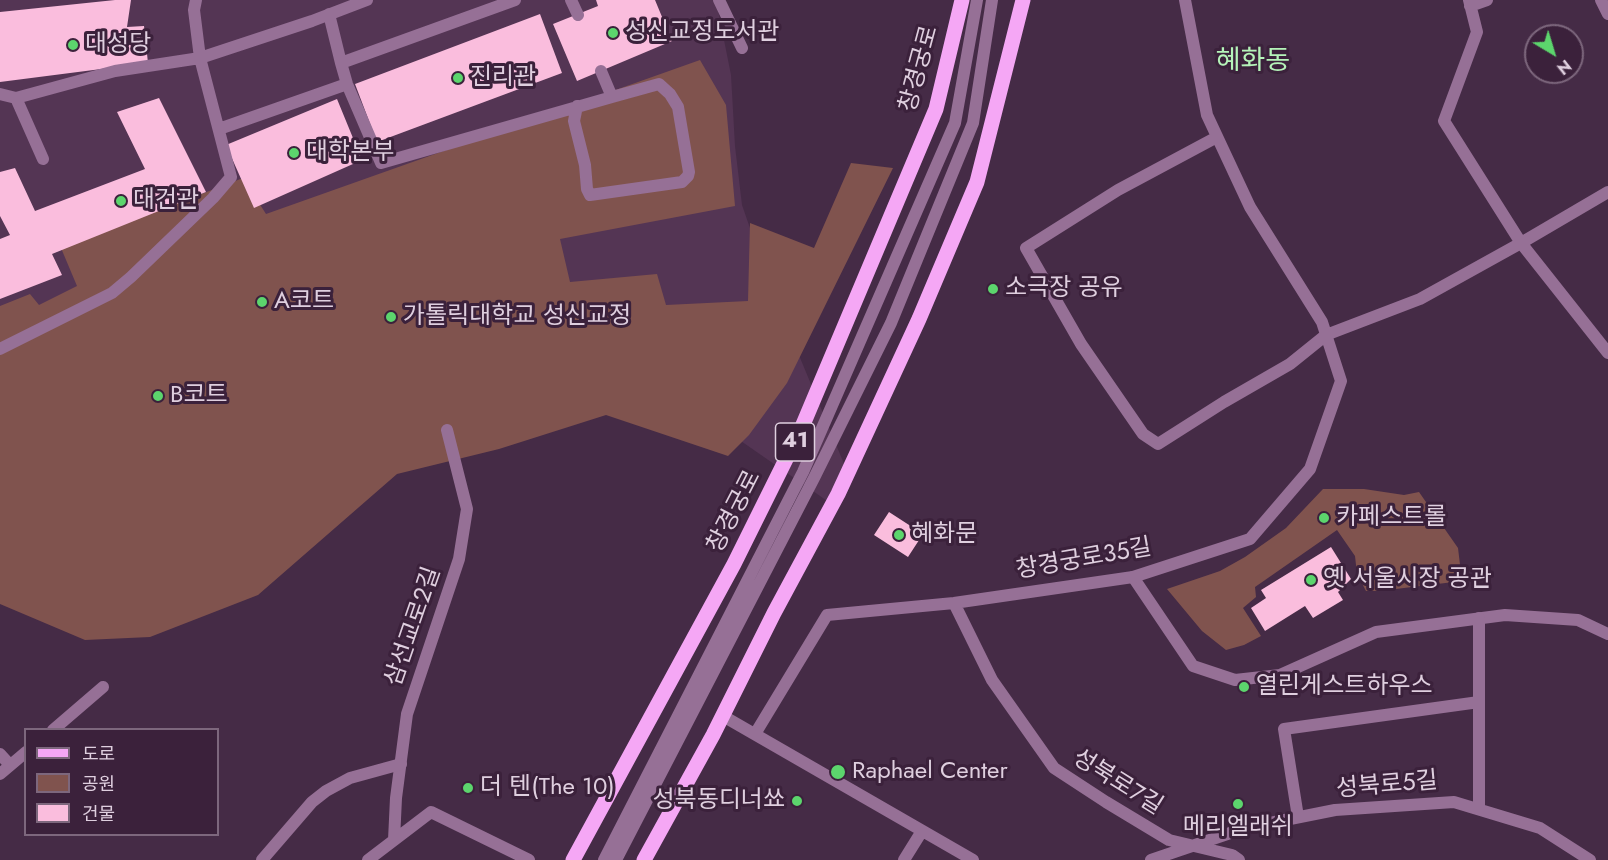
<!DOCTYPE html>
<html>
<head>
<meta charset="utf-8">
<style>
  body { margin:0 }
  #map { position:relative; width:1608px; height:860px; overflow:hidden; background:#452b46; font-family:Jost,"Noto Sans KR",sans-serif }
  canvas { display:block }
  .legend { position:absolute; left:24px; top:728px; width:195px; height:108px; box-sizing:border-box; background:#3b213b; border:2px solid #7d677d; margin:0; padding:8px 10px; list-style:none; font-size:18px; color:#dfcfdf }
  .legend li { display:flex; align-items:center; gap:12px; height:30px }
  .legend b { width:30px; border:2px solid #7d677d }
  .north { position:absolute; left:1524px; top:24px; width:60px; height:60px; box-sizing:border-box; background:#3b213b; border:2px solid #7d677d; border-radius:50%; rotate:142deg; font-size:16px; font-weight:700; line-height:24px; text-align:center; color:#dfcfdf }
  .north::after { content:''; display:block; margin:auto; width:21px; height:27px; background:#5cd56d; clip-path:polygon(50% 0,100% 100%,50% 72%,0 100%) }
</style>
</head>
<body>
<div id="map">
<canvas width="1608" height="860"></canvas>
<ul class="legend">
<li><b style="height:8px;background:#f5a7f5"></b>도로</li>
<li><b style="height:16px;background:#80534e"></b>공원</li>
<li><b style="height:16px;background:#fabddd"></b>건물</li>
</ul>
<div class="north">N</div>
</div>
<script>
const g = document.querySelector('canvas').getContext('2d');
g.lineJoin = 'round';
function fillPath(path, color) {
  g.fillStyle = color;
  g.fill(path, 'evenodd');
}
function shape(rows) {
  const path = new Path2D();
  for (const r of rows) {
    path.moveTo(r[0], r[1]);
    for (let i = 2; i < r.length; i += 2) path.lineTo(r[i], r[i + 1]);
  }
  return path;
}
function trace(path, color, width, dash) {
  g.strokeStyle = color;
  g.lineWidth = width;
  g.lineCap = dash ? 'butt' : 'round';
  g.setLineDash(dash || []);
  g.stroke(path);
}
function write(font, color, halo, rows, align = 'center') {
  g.font = font + ' Jost,"Noto Sans KR",sans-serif';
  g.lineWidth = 6;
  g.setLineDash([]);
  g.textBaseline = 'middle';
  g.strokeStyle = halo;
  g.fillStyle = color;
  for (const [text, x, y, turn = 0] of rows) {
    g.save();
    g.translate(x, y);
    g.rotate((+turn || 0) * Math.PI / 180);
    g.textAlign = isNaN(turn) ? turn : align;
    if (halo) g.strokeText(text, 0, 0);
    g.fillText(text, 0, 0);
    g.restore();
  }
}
fillPath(shape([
  [0,0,716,0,731,75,735,146,742,205,769,283,847,471,833,505,610,350,0,576]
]), '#543554');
fillPath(shape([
  [700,60,726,105,735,206,560,239,570,282,657,274,666,305,748,301,750,223,814,248,851,163,893,168,787,383,749,435,728,456,606,415,499,449,397,474,258,595,150,637,85,640,0,604,0,306,30,294,39,305,77,286,61,248,243,178,266,214],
  [1323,489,1364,489,1404,495,1419,492,1458,548,1462,581,1379,591,1366,591,1357,574,1355,556,1337,530,1255,587,1256,597,1243,608,1261,636,1244,645,1226,650,1202,631,1167,589,1220,571,1245,557,1286,528]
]), '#80534e');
fillPath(shape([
  [115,0,131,0,127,27,144,26,148,63,0,82,0,12],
  [596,0,655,0,672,41,577,81,553,24,598,6],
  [540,14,562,73,377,142,355,84],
  [159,98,206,192,52,254,62,275,0,299,0,239,10,235,0,216,0,172,15,168,35,211,145,169,117,112],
  [337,99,362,160,254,208,226,145],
  [889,512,923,534,908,557,874,535],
  [1331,547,1351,579,1338,592,1343,600,1313,618,1305,606,1265,631,1251,608,1266,598,1261,590]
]), '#fabddd');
trace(shape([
  [515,0,341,63,347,84,381,163,612,97],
  [571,0,578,15],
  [719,0,742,48],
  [329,14,341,63],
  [0,94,16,98,115,71,200,58,194,10,196,0],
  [16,98,43,159],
  [577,106,574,121,585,165,587,189,590,195,682,182,688,176,689,172,678,107,670,94,659,84,612,97,601,71],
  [219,129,347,84],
  [0,349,112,293,131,277,213,198,231,177,200,58,312,21,367,0],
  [1133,577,1193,666,1235,680,1280,675,1376,632,1505,615,1578,620,1608,634],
  [53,730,103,687],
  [0,754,10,765],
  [0,774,26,752],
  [394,840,396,798,407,714,459,559,467,509,447,430],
  [368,860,431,812,529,860],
  [604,860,803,472,955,123,977,0],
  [616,860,814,478,891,323,973,123,992,0]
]), '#967096', 12);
trace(shape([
  [1469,0,1477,32,1444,121,1521,243,1608,353],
  [1601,0,1608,14],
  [1470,6,1487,0],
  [1217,137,1118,190,1026,248,1081,344,1143,434,1158,444,1224,402,1290,364,1326,335,1420,299,1521,243,1608,192],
  [954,603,992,680,1054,768,1106,802,1169,840,1232,855,1239,860],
  [723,716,973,860],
  [755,734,827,615,954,603,1133,577,1250,539,1310,469,1341,381,1322,322,1250,207,1207,115,1185,0],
  [1479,809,1479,618],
  [1298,817,1284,729,1479,702],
  [262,860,312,802,326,791,350,778,401,764],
  [904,860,922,831],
  [1151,860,1245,828,1335,810,1454,802,1540,828,1590,860]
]), '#967096', 12);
trace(shape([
  [573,860,734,564,802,427,936,109,962,0],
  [644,860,713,735,774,613,838,494,919,319,977,182,1023,0]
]), '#f5a7f5', 15);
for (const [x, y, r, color] of [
  [613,33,6,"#5cd56d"],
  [73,45,6,"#5cd56d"],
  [458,78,6,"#5cd56d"],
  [294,153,6,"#5cd56d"],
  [121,201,6,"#5cd56d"],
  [993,289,6,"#5cd56d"],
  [262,302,6,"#5cd56d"],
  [391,317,6,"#5cd56d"],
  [158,396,6,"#5cd56d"],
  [1324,518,6,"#5cd56d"],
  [899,535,6,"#5cd56d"],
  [1311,580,6,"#5cd56d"],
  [1244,687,6,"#5cd56d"],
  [838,772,8,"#5cd56d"],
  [468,788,6,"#5cd56d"],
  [797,801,6,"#5cd56d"],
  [1238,804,6,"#5cd56d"]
]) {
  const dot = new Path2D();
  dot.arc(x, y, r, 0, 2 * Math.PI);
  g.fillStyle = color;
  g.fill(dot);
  trace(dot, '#3b213b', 2);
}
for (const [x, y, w] of [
  [795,442,39]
]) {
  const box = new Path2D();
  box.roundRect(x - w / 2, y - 19, w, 38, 4.5);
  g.fillStyle = '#3b213b';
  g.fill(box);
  trace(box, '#dfcfdf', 1.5);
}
write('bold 22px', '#dfcfdf', null, [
  ["41",795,442]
]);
write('24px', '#dfcfdf', '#3b213b', [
  ["성신교정도서관",625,33],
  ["대성당",85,45],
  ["진리관",470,78],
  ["대학본부",306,153],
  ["대건관",133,201],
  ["소극장 공유",1005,289],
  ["A코트",274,302],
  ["가톨릭대학교 성신교정",403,317],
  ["B코트",170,396],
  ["카페스트롤",1336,518],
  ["혜화문",911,535],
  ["옛 서울시장 공관",1323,580],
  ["열린게스트하우스",1256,687],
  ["Raphael Center",852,772],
  ["더 텐(The 10)",480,788],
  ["성북동디너쑈",785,801,"right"],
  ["메리엘래쉬",1238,828,"center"]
], 'left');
write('24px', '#dfcfdf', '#3b213b', [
  ["창경궁로",920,69,-75],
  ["창경궁로",735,512,-63],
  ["창경궁로35길",1084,560,-10],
  ["삼선교로2길",414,627,-71],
  ["성북로7길",1117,783,32],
  ["성북로5길",1387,786,-5]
]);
write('27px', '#b5f3b9', '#3b213b', [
  ["혜화동",1253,62]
]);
</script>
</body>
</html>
